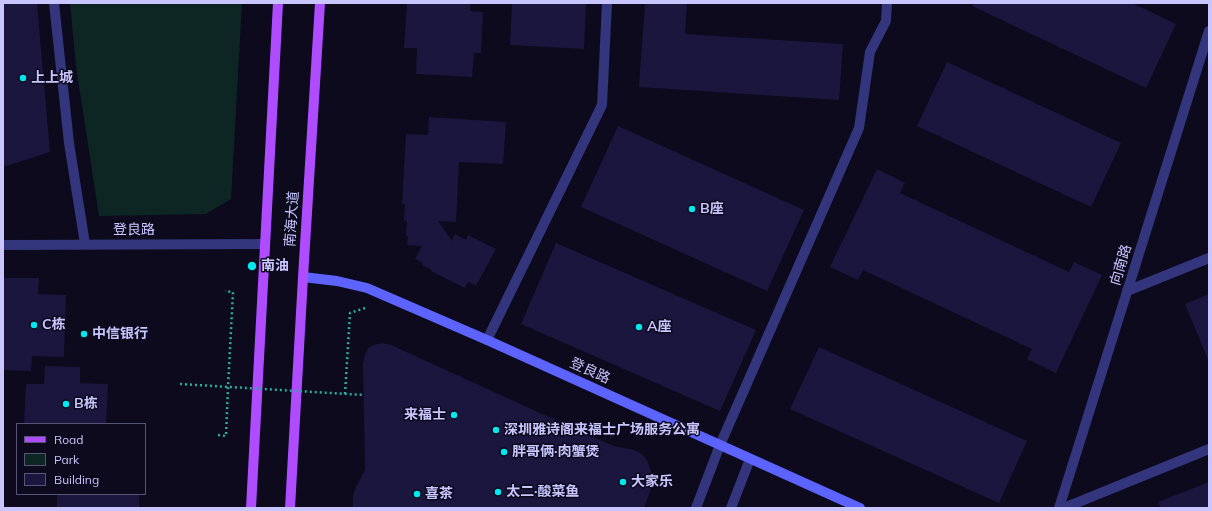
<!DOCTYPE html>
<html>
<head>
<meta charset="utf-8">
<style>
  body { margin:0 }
  #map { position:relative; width:1212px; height:511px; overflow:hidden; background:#0c0a1c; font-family:Mulish,sans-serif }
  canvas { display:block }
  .frame { position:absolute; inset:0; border:4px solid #c8c5ff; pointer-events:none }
  .legend { position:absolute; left:16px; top:423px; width:130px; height:72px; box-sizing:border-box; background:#0c0a1c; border:1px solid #575577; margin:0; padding:5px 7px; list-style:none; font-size:12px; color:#c8c5ff }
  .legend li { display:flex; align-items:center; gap:8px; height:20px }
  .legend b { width:20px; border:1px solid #575577 }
</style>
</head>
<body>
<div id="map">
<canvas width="1212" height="511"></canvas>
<div class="frame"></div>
<ul class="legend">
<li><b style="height:5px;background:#b04cff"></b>Road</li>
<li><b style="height:11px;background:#0d2623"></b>Park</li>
<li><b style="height:11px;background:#1b163d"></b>Building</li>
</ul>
</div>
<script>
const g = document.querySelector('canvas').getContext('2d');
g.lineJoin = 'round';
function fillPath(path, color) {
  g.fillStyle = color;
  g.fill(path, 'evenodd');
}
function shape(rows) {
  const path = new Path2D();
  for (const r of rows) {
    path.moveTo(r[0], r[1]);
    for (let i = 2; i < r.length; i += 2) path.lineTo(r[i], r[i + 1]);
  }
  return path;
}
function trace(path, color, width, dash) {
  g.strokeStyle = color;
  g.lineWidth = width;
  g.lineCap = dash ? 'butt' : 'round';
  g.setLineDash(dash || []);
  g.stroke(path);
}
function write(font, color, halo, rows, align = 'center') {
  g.font = font + ' Mulish,"Noto Sans SC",sans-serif';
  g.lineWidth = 3;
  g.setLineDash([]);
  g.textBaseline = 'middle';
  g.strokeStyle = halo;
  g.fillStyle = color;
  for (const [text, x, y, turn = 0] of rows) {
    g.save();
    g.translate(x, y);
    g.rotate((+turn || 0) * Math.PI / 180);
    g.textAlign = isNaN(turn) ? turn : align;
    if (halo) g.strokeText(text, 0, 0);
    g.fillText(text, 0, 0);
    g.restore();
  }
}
fillPath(shape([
  [70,3,242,3,231,199,206,214,99,216,76,66]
]), '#0d2623');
fillPath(shape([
  [3,3,37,3,50,152,3,167],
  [407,3,470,3,470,11,483,12,481,53,474,53,472,77,416,74,417,48,404,48],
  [512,3,586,3,584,49,510,45],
  [645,3,687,3,685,34,843,44,839,100,639,87],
  [974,3,1132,3,1176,24,1146,88,972,6],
  [947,62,1121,143,1091,207,917,126],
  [429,117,506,122,503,164,459,162,456,222,438,221,452,241,455,234,466,240,468,235,496,249,476,286,468,282,465,288,431,271,432,270,422,265,423,263,415,259,422,246,407,245,408,236,406,236,407,221,404,220,405,204,402,204,406,134,428,135],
  [618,126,804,210,767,291,581,207],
  [877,169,905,183,900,193,1069,272,1074,262,1102,275,1056,373,1027,359,1032,349,863,270,858,280,830,267],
  [556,243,756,330,720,411,521,324],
  [3,278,39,278,38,294,66,295,64,357,32,356,31,371,3,370],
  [1209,294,1209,362,1185,304],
  [382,343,391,345,426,361,586,434,614,446,634,450,642,454,647,460,652,474,651,489,644,508,353,508,353,495,356,487,365,470,363,363,365,355,368,348,374,345],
  [819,347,1027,441,999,503,790,409],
  [45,366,80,367,80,383,108,384,106,424,24,424,26,384,44,384],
  [1209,482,1209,508,1161,508,1158,502],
  [57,494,139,494,139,508,57,508]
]), '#1b163d');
trace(shape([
  [345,394,350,313,365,308],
  [218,435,226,436,228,387,233,292,225,291]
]), '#28b09f', 2.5, [2, 3]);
trace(shape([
  [54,3,69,143,85,244],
  [1127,291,1209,258],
  [696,508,720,445],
  [1064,508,1209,449]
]), '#33357d', 10);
trace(shape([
  [731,508,750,459]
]), '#33357d', 10);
trace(shape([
  [487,340,602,105,607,3],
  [720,445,859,128,870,52,886,21,887,3]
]), '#33357d', 10);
trace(shape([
  [3,245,265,244],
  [1059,508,1209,31]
]), '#33357d', 10);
trace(shape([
  [303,277,337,281,367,288,487,340,860,508]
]), '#5c63ff', 10);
trace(shape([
  [251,508,278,3],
  [290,508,303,277,320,3]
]), '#b04cff', 10);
trace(shape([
  [180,384,364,395]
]), '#28b09f', 2.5, [2, 3]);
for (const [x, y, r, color] of [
  [23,78,4,"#00e8f0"],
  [692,209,4,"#00e8f0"],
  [252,266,5,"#00e8f0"],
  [34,325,4,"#00e8f0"],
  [639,327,4,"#00e8f0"],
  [84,334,4,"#00e8f0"],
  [66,404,4,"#00e8f0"],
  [454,415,4,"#00e8f0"],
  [496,430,4,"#00e8f0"],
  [504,452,4,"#00e8f0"],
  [623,482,4,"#00e8f0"],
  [498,492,4,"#00e8f0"],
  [417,494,4,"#00e8f0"]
]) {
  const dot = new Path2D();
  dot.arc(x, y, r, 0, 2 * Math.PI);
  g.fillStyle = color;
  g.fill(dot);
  trace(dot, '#0c0a1c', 1.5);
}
write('bold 14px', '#c8c5ff', '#0c0a1c', [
  ["上上城",31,78],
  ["B座",700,209],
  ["南油",261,266],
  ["C栋",42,325],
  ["A座",647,327],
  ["中信银行",92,334],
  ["B栋",74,404],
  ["来福士",446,415,"right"],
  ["深圳雅诗阁来福士广场服务公寓",504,430],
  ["胖哥俩·肉蟹煲",512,452],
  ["大家乐",631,482],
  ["太二·酸菜鱼",506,492],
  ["喜茶",425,494]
], 'left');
write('14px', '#c8c5ff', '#0c0a1c', [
  ["南海大道",292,219,-86],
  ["登良路",134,230],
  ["向南路",1121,265,-73],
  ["登良路",590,371,24]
]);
</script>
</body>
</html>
